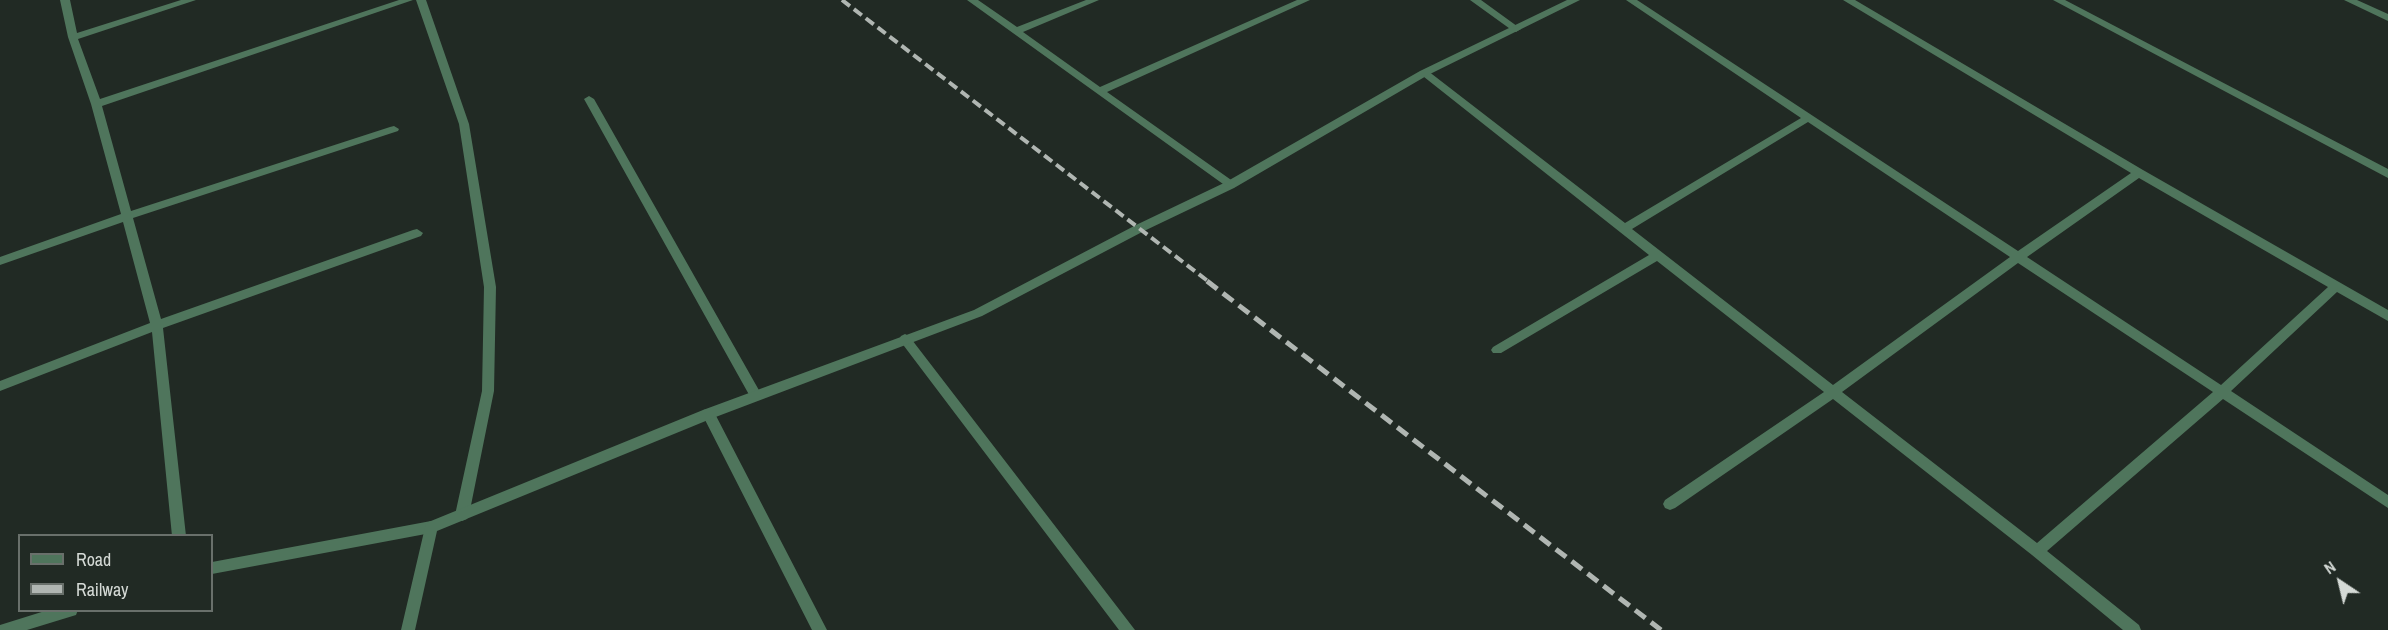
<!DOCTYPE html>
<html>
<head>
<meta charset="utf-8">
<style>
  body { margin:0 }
  #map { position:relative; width:2388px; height:630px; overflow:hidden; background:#212a24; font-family:"Archivo Narrow",sans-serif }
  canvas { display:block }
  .legend { position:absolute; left:18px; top:534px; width:195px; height:78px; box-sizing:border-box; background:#212a24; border:2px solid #69706b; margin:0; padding:8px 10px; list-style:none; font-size:18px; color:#d5dad6 }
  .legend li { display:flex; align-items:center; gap:12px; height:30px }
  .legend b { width:30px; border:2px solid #69706b }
  .north { position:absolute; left:2310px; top:552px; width:60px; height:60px; -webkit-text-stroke:4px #212a24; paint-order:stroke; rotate:325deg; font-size:16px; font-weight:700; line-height:24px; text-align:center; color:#d5dad6 }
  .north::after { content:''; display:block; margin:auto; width:21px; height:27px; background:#d5dad6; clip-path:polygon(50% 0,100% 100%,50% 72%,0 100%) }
</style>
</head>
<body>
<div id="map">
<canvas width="2388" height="630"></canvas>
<ul class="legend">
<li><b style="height:8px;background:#4f755c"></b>Road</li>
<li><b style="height:8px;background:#b0b6b2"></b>Railway</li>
</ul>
<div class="north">N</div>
</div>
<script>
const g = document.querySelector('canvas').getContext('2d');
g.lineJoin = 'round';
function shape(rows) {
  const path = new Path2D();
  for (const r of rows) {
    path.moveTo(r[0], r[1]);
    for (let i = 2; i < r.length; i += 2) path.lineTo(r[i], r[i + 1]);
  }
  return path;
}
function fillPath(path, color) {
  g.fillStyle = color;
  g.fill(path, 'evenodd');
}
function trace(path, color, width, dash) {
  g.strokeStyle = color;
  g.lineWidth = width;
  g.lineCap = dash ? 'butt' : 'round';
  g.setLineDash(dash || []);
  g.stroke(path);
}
fillPath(shape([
  [60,0,70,0,77,33,181,0,196,0,78,39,100,99,399,0,413,0,102,106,131,211,390,127,394,126,399,129,398,131,133,218,161,319,413,230,417,229,423,233,421,236,163,328,186,536,172,536,152,332,0,391,0,381,150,323,123,222,0,265,0,257,121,214,91,104,68,37,60,0],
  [416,0,426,0,469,124,496,287,494,391,469,515,467,519,462,521,457,519,455,515,482,391,484,287,459,124,416,0],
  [967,0,978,0,1017,27,1086,0,1099,0,1023,32,1100,87,1297,0,1310,0,1107,92,1234,182,1235,185,1230,189,967,0],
  [1470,0,1481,0,1521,29,1516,32,1513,31,1470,0],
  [1626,0,1637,0,2018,251,2131,173,1843,0,1855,0,2143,170,2388,310,2388,321,2337,292,2231,391,2388,495,2388,508,2223,399,2047,551,2139,625,2141,630,2123,630,2032,555,1833,399,1675,508,1670,510,1665,508,1663,504,1665,500,1824,392,1657,261,1501,353,1493,353,1491,350,1493,347,1649,255,1419,73,1424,70,1428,71,1625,223,1801,118,1626,0],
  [1808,122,2010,257,1833,385,1632,229,1808,122],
  [2139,178,2328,287,2221,385,2027,257,2139,178],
  [2018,263,2213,392,2037,543,1842,392,2018,263],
  [2053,0,2065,0,2388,169,2388,178,2053,0],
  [2344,0,2357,0,2388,14,2388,21,2344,0],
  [589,96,594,99,760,392,762,396,760,400,752,400,584,99,589,96],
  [905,334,909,336,1135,630,1119,630,901,342,899,339,901,336,905,334],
  [708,409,713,410,827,630,812,630,702,414,703,410,708,409],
  [431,521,436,523,438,527,436,531,431,533,212,574,212,562,431,521],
  [48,610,78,610,76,615,27,630,0,630,0,625,48,610]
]), '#4f755c');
fillPath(shape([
  [1567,0,1580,0,1428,75,1234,188,1144,231,982,316,713,418,437,531,415,630,401,630,426,523,703,410,974,310,1136,225,1226,182,1420,71,1567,0]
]), '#4f755c');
trace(shape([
  [842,0,1209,282]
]), '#b0b6b2', 4, [10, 5]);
trace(shape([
  [1207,281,1661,630]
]), '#b0b6b2', 5, [13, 7]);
</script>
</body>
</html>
